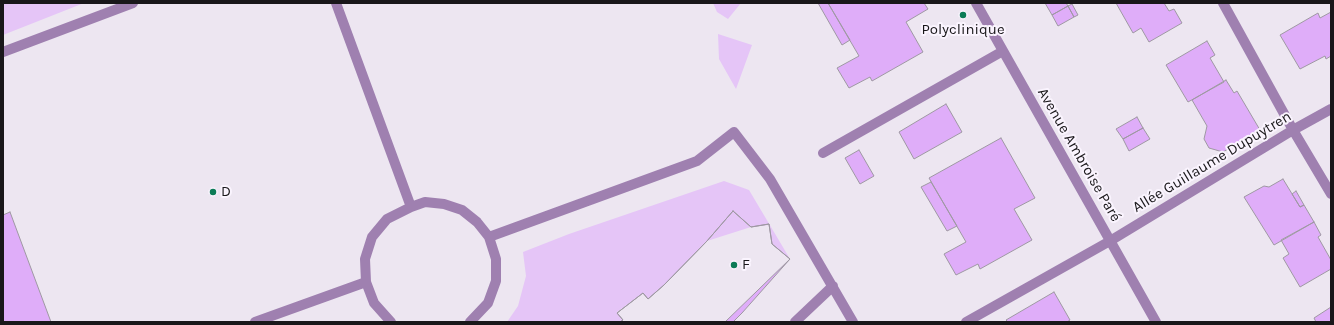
<!DOCTYPE html>
<html>
<head>
<meta charset="utf-8">
<style>
	body { margin:0 }
	#map { position:relative; width:1334px; height:325px; overflow:hidden; background:#ede6f1; font-family:Karla,sans-serif }
	canvas { display:block }
	.frame { position:absolute; inset:0; border:4px solid #19171a; pointer-events:none }
</style>
</head>
<body>
<div id="map">
<canvas width="1334" height="325"></canvas>
<div class="frame"></div>
</div>
<script>
const context = document.querySelector('canvas').getContext('2d');
context.lineJoin = 'round';
function fill(path, color) {
  context.fillStyle = color;
  context.fill(path, 'evenodd');
}
function poly(rows) {
  const path = new Path2D();
  for (const r of rows) {
    path.moveTo(r[0], r[1]);
    for (let i = 2; i < r.length; i += 2) path.lineTo(r[i], r[i + 1]);
  }
  return path;
}
function stroke(path, color, width, dash) {
  context.strokeStyle = color;
  context.lineWidth = width;
  context.lineCap = dash ? 'butt' : 'round';
  context.setLineDash(dash || []);
  context.stroke(path);
}
function drawText(font, color, halo, rows, align = 'center') {
  context.font = font + ' Karla,sans-serif';
  context.lineWidth = 4;
  context.setLineDash([]);
  context.textBaseline = 'middle';
  context.strokeStyle = halo;
  context.fillStyle = color;
  for (const [text, x, y, turn = 0] of rows) {
    context.save();
    context.translate(x, y);
    context.rotate((+turn || 0) * Math.PI / 180);
    context.textAlign = isNaN(turn) ? turn : align;
    if (halo) context.strokeText(text, 0, 0);
    context.fillText(text, 0, 0);
    context.restore();
  }
}
fill(poly([
	[3,3,84,3,3,35],
	[713,3,741,3,728,19,717,12],
	[718,34,752,45,736,89,719,59],
	[724,181,749,190,790,259,772,244,769,225,751,227,707,241,664,285,648,299,643,293,617,312,623,320,620,322,507,322,518,306,526,276,523,252,569,234]
]), '#e5c5f7');
const building = poly([
	[818,3,828,3,850,40,842,45,818,3],
	[828,3,924,3,928,9,906,22,923,52,872,81,870,77,849,88,837,68,859,56,828,3],
	[1045,3,1066,3,1068,6,1052,15,1045,3],
	[1116,3,1164,3,1169,11,1174,9,1182,23,1149,42,1141,28,1133,33,1116,3],
	[1072,4,1078,15,1074,17,1068,6,1072,4],
	[1068,6,1074,17,1058,26,1052,15,1068,6],
	[1331,12,1331,56,1326,59,1325,56,1300,69,1280,35,1318,13,1320,18,1331,12],
	[1207,41,1215,55,1210,58,1224,82,1188,102,1166,65,1207,41],
	[1226,80,1234,93,1237,91,1260,130,1223,152,1209,148,1204,139,1207,126,1192,100,1226,80],
	[946,104,962,132,914,159,899,132,946,104],
	[1137,117,1143,128,1123,139,1116,129,1137,117],
	[1143,128,1150,139,1129,151,1123,139,1143,128],
	[1001,138,1035,198,1014,209,1032,240,980,269,978,264,956,275,944,254,966,242,929,178,1001,138],
	[859,150,874,176,860,184,845,158,859,150],
	[1283,179,1300,207,1304,205,1314,222,1274,245,1244,197,1264,186,1269,187,1283,179],
	[931,182,957,226,947,231,921,187,931,182],
	[1296,191,1304,205,1300,207,1292,194,1296,191],
	[733,211,751,227,769,224,772,244,790,259,742,313,733,322,620,322,623,320,617,313,643,293,648,299,664,285,707,241,733,211],
	[733,211,751,227,769,224,772,244,790,259,725,322,620,322,623,320,617,313,643,293,648,299,664,285,707,241,733,211],
	[10,212,51,322,3,322,3,215,10,212],
	[1314,222,1321,235,1318,237,1331,260,1331,269,1300,287,1283,258,1289,254,1281,240,1314,222],
	[1054,292,1070,320,1067,322,1008,322,1006,320,1054,292],
	[1331,307,1331,322,1316,322,1314,318,1331,307]
]);
fill(building, '#dfadf9');
stroke(building, '#9e98a2', 1);
stroke(poly([
	[336,3,411,207],
	[976,3,1156,322],
	[1223,3,1293,130,1331,194],
	[3,52,133,3],
	[823,153,1003,51],
	[489,237,697,161,734,132,770,179,853,322],
	[255,322,366,282],
	[391,322,374,303,366,282,365,259,372,237,387,219,411,207,425,202,444,204,462,210,477,222,489,237,496,259,496,281,488,303,470,322],
	[795,322,833,286],
	[966,322,1110,241,1293,130,1331,109]
]), '#9f80b0', 10);
for (const [x, y, r, color] of [
	[963,15,4,"#0b7b56"],
	[213,192,4,"#0b7b56"],
	[734,265,4,"#0b7b56"]
]) {
  const dot = new Path2D();
  dot.arc(x, y, r, 0, 2 * Math.PI);
  context.fillStyle = color;
  context.fill(dot);
  stroke(dot, '#faf4fe', 1.5);
}
drawText('15px', '#19171a', '#faf4fe', [
	["Polyclinique",963,30,"center"],
	["D",221,192],
	["F",742,265]
], 'left');
drawText('15px', '#19171a', '#faf4fe', [
	["Avenue Ambroise Paré",1079,155,60],
	["Allée Guillaume Dupuytren",1212,162,-31]
]);
</script>
</body>
</html>
